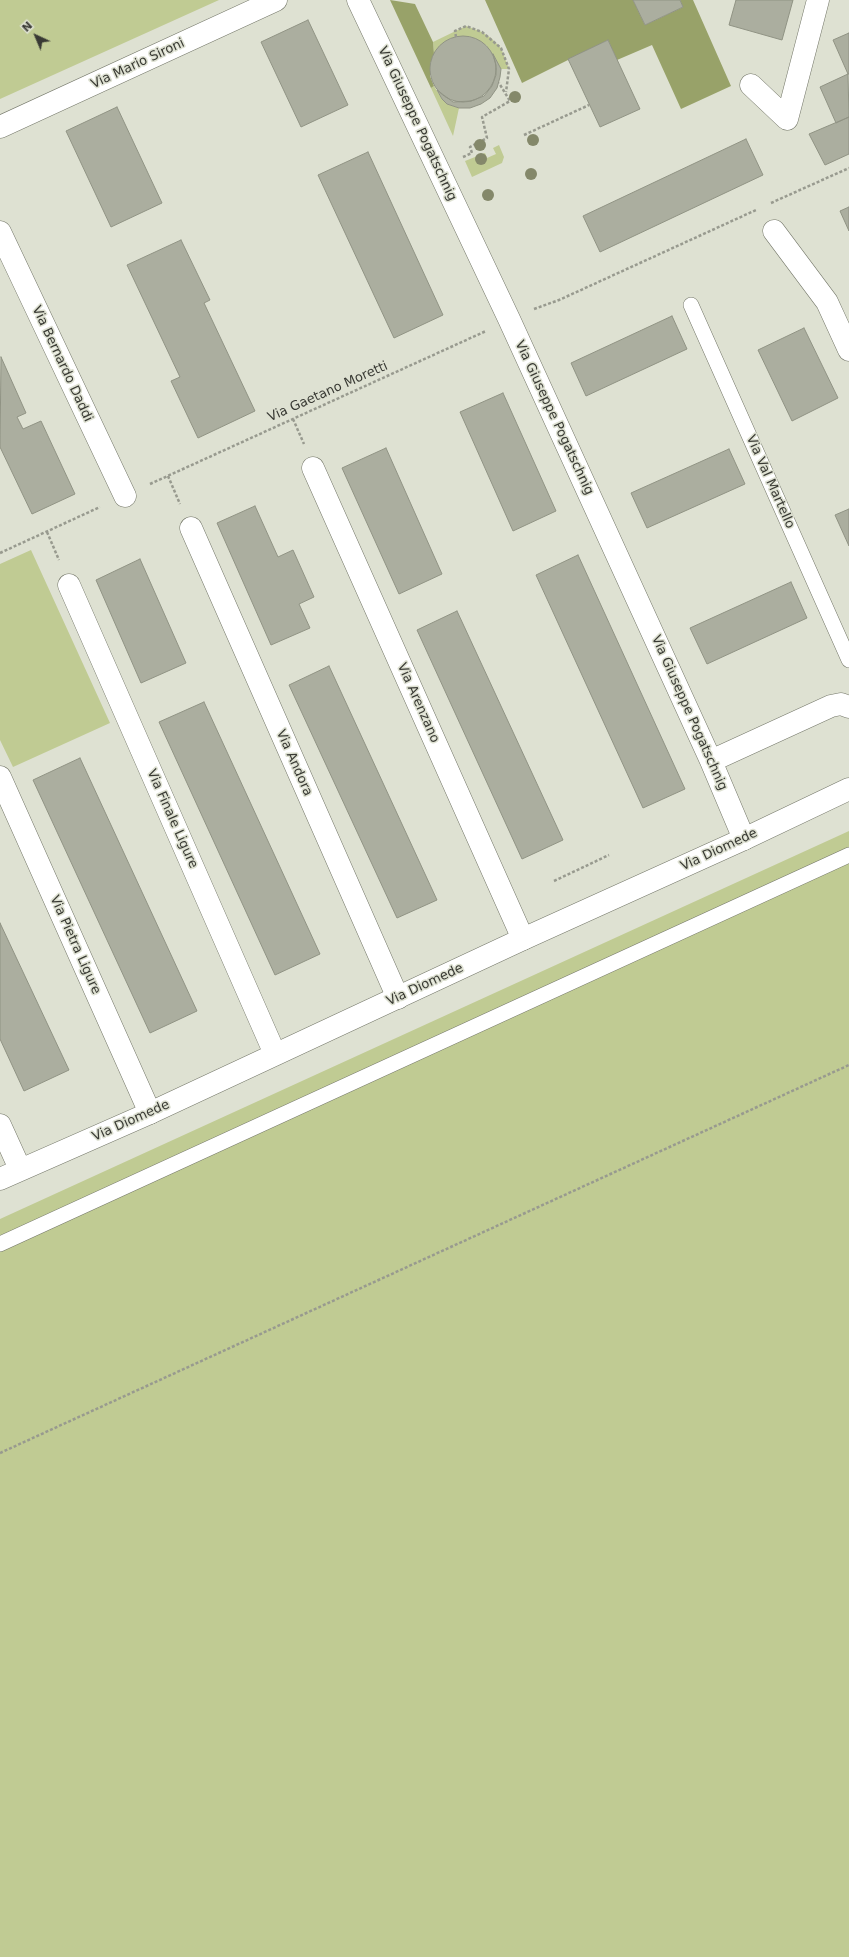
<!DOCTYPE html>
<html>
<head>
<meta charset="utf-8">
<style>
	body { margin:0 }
	#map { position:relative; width:849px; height:1957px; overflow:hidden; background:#dee1d2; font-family:"DejaVu Sans",sans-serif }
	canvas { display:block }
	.north { position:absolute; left:16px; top:16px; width:40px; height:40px; -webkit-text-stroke:3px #dee1d2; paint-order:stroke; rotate:316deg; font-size:11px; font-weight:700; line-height:16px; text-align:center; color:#393a34 }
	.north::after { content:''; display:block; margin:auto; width:14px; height:18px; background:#393a34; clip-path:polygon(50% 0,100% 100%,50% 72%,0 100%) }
</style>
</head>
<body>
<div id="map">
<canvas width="849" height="1957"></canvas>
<div class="north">N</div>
</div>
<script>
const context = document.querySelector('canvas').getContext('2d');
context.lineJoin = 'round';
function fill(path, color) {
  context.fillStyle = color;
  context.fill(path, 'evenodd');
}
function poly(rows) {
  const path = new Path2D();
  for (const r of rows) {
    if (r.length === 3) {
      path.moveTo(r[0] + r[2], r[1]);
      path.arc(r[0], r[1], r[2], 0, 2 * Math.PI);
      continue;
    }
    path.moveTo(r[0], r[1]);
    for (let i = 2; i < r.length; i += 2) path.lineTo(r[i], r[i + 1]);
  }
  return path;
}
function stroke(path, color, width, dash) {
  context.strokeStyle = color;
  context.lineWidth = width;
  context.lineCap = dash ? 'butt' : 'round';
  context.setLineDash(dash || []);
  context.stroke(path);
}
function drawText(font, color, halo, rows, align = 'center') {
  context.font = font + ' "DejaVu Sans",sans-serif';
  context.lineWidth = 3;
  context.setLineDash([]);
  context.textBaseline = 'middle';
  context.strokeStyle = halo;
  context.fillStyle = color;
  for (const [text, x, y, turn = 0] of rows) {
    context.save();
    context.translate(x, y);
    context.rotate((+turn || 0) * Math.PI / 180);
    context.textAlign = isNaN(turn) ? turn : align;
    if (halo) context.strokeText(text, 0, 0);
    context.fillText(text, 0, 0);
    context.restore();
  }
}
fill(poly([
	[0,0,219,0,0,99],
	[466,26,482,32,491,38,501,48,509,69,501,69,486,45,470,37,451,38,441,45,434,54,433,42],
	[434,86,442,99,447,104,459,108,453,136,431,88],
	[499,145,504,157,502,163,472,177,465,161,485,153,487,158,496,154,493,148],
	[31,550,110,723,13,767,0,740,0,564],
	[849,831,849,1957,0,1957,0,1219]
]), '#c0cb93');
fill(poly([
	[390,0,415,4,433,42,434,54,430,65,430,76,434,86,431,88],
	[485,0,633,0,645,25,683,7,680,0,693,0,731,86,681,109,652,45,617,60,608,40,522,83]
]), '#98a269');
const building = poly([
	[633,0,680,0,683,7,645,25,633,0],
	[736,0,793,0,782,40,729,25,736,0],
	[308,20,348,105,301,127,261,42,308,20],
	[849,33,849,74,848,74,833,40,849,33],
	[463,69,33],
	[608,40,640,109,600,127,568,59,608,40],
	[493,54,501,69,500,77,497,88,490,98,481,104,470,108,459,108,447,104,442,99,437,90,453,102,471,101,484,96,492,86,496,75,496,65,493,54],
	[848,74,849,117,836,123,820,87,848,74],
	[117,107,162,203,111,227,66,131,117,107],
	[849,117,849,154,825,165,809,134,849,117],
	[746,139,763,175,600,252,583,216,746,139],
	[368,152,443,315,394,338,318,175,368,152],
	[849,207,849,231,840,211,849,207],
	[181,240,210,300,204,303,255,411,198,438,171,381,180,377,127,265,181,240],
	[672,316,687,349,586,396,571,363,672,316],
	[804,328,838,398,792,421,758,350,804,328],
	[1,357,26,413,17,417,23,429,41,421,75,494,32,514,0,447,1,357],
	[503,393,556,511,513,531,460,412,503,393],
	[386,448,442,574,399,594,342,468,386,448],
	[729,449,745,484,647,528,631,493,729,449],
	[255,506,278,557,293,550,314,597,299,604,310,628,271,645,217,523,255,506],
	[849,509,849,546,835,515,849,509],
	[578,555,685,789,643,808,536,575,578,555],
	[140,559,186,663,141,683,96,580,140,559],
	[791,582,807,618,707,664,690,628,791,582],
	[457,611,563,840,522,859,417,630,457,611],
	[329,666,437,900,397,918,289,685,329,666],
	[204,702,320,954,275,975,159,722,204,702],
	[80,758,197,1011,150,1033,33,780,80,758],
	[0,923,69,1070,24,1091,0,1039,0,923]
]);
fill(building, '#abae9f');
stroke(building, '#909384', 1);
const service = poly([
	[691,305,849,660],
	[0,1244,849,855]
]);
const minor = poly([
	[358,0,509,319,711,761,744,839],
	[751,85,787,119,818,0],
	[0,127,276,0],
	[774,231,827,302,849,350],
	[0,232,125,496],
	[313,468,523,939],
	[191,528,398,998],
	[69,585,275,1054],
	[711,761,831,706,841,704,849,707],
	[0,777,150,1113],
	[0,1125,20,1169]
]);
const tertiary = poly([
	[0,1179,150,1113,523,939,744,839,849,789]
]);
stroke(service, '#747769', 16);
stroke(minor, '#747769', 23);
stroke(tertiary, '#747769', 23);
stroke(poly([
	[456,37,455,31,466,26,482,32,501,48,509,69,506,92],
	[524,135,589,105],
	[463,157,472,153,470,147,487,138,482,117,510,101,499,83],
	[771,203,849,168],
	[534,309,559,300,756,210],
	[293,419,304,444],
	[168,476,180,504],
	[150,484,486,331],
	[47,532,59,560],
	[0,553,100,507],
	[554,881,609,855],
	[0,1453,849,1065]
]), '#989a8f', 2.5, [3, 2]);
stroke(service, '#fff', 15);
stroke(minor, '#fff', 22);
stroke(tertiary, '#fff', 22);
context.fillStyle = '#84886a';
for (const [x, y] of [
	[515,97],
	[533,140],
	[480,145],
	[481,159],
	[531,174],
	[488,195]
]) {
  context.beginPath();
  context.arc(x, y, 6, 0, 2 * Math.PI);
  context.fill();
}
drawText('13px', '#393a34', '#dee1d2', [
	["Via Mario Sironi",138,64,-25],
	["Via Giuseppe Pogatschnig",417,124,65],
	["Via Bernardo Daddi",62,364,65],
	["Via Gaetano Moretti",328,392,-24],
	["Via Giuseppe Pogatschnig",554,418,65],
	["Via Val Martello",770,482,66],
	["Via Arenzano",418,703,66],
	["Via Giuseppe Pogatschnig",689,713,66],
	["Via Andora",294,763,66],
	["Via Finale Ligure",172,819,66],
	["Via Diomede",719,850,-25],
	["Via Pietra Ligure",75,945,66],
	["Via Diomede",425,985,-25],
	["Via Diomede",131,1121,-24]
]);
</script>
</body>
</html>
